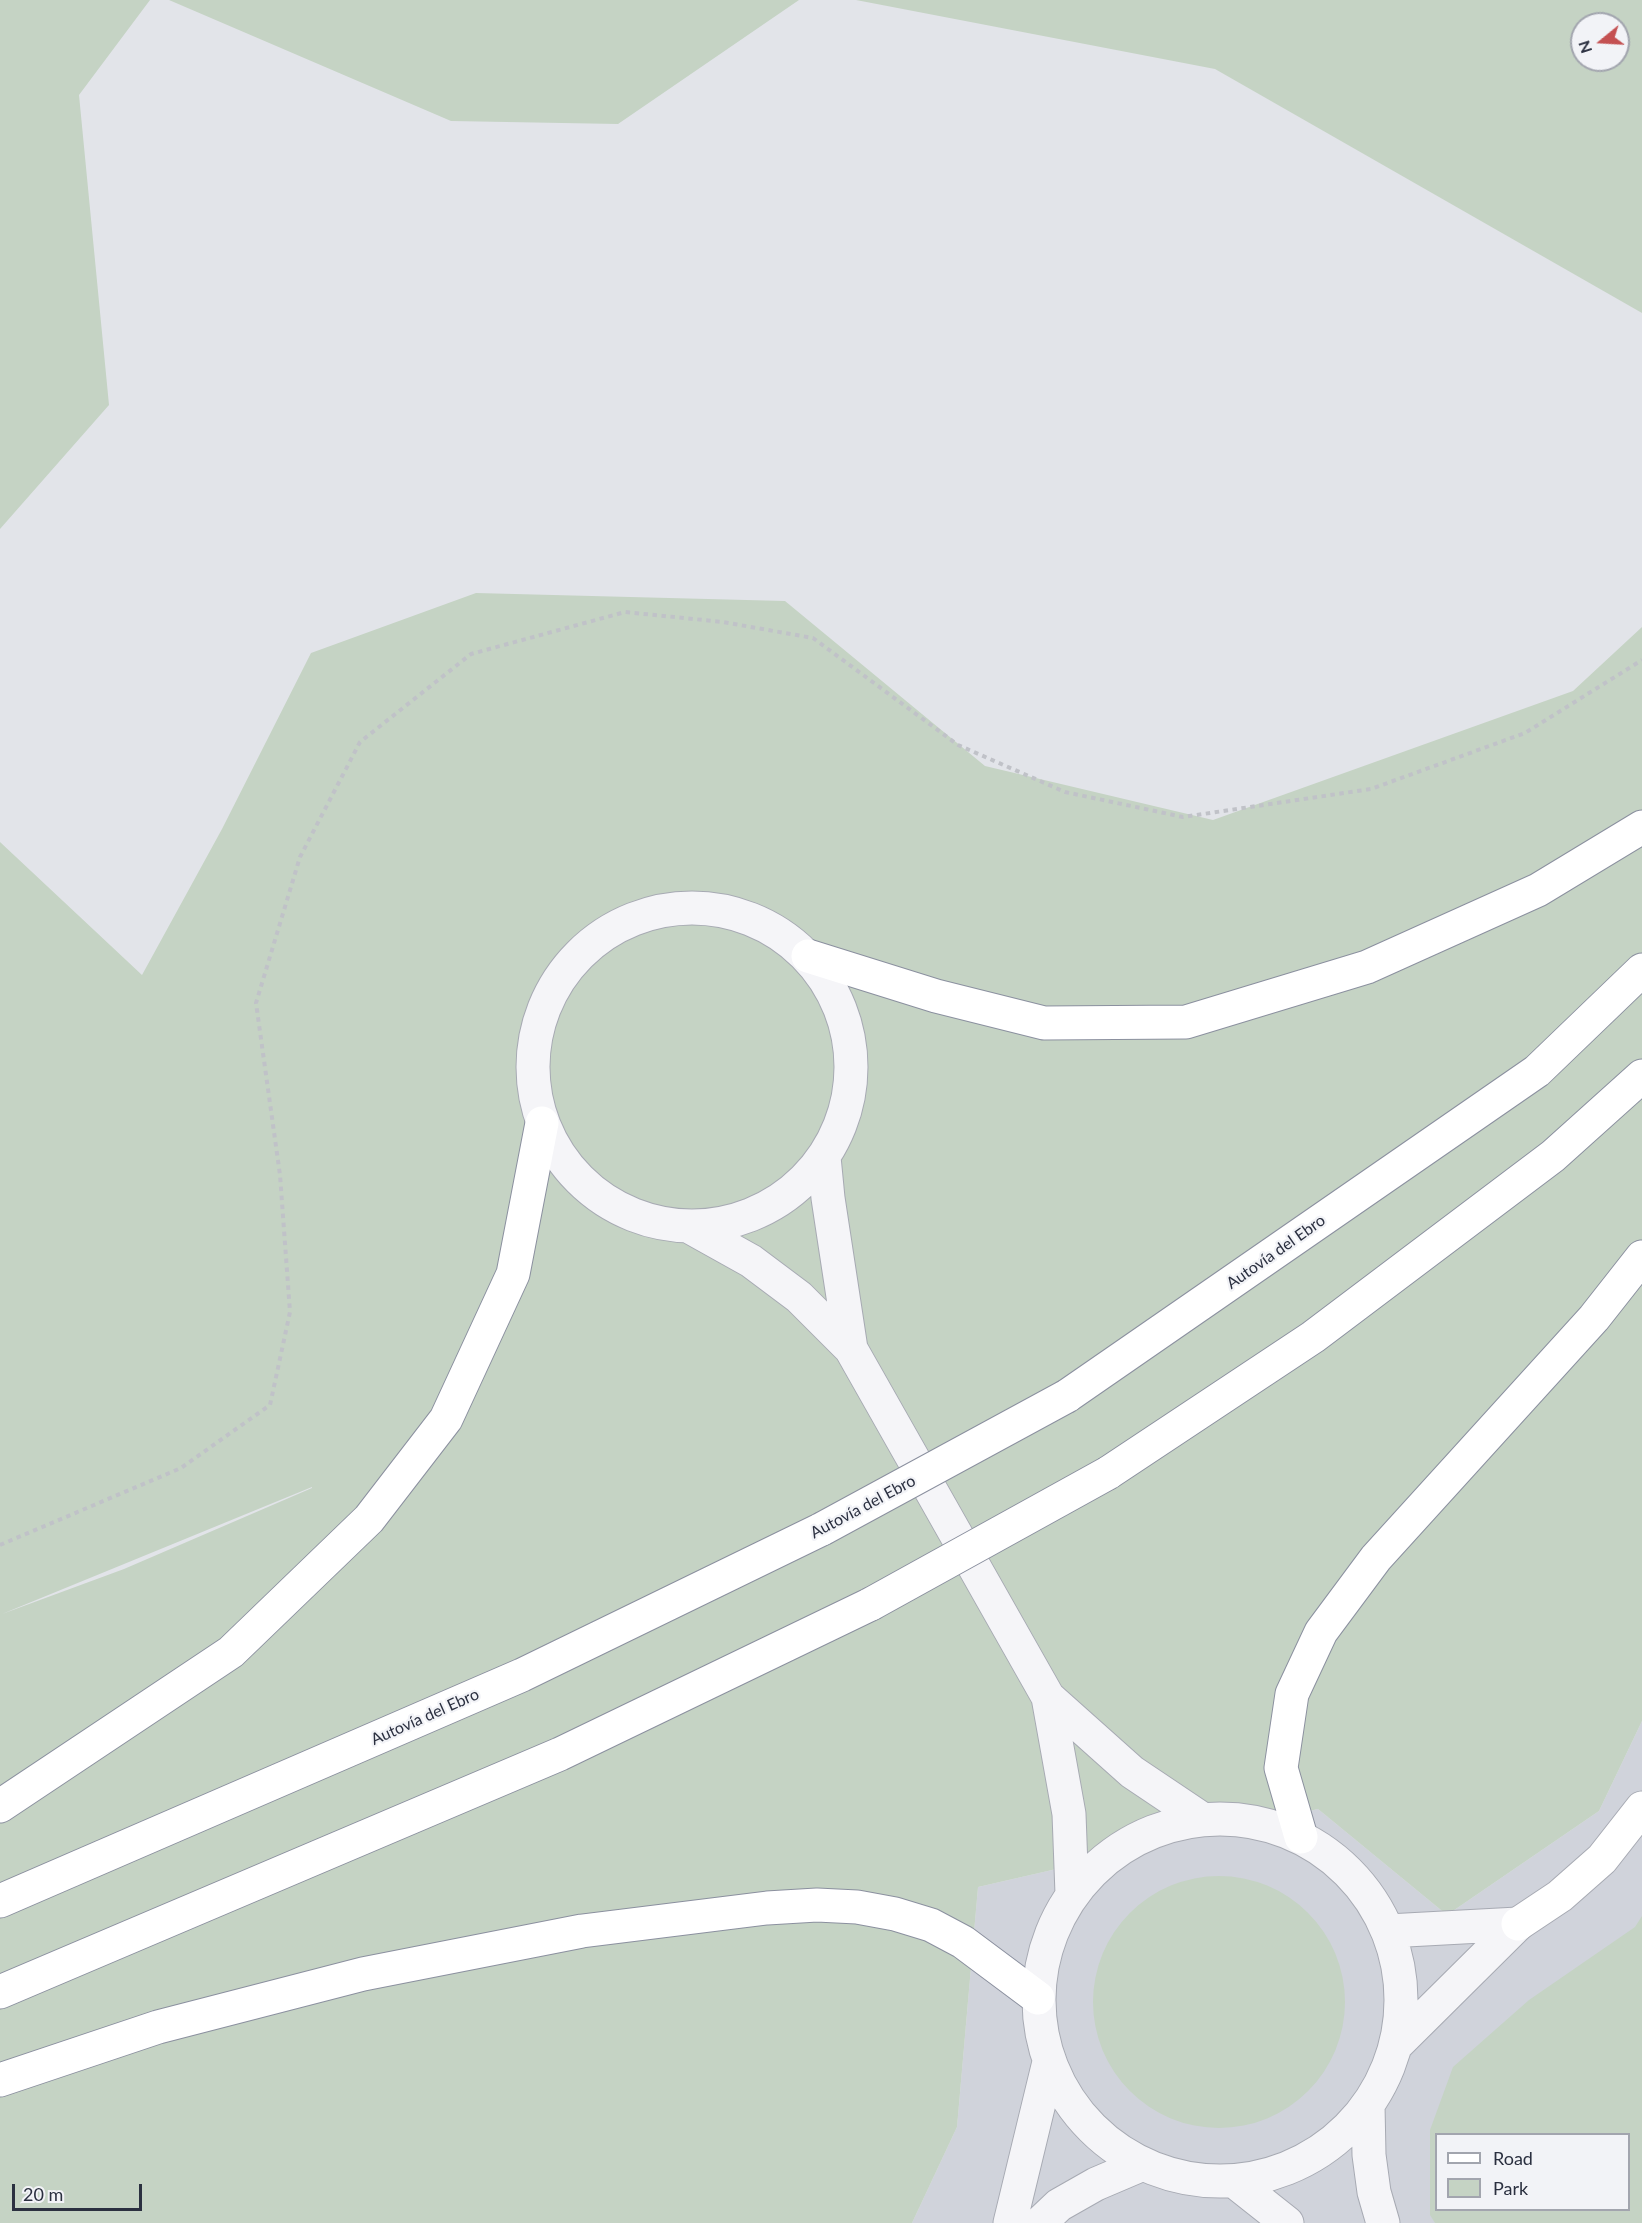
<!DOCTYPE html>
<html>
<head>
<meta charset="utf-8">
<style>
	body { margin:0 }
	#map { position:relative; width:1642px; height:2223px; overflow:hidden; background:#e2e4e9; font-family:Lato,sans-serif }
	canvas { display:block }
	.legend { position:absolute; left:1435px; top:2133px; width:195px; height:78px; box-sizing:border-box; background:#f2f3f7; border:2px solid #a2a5ae; margin:0; padding:8px 10px; list-style:none; font-size:18px; color:#2b3040 }
	.legend li { display:flex; align-items:center; gap:12px; height:30px }
	.legend b { width:30px; border:2px solid #a2a5ae }
	.north { position:absolute; left:1570px; top:12px; width:60px; height:60px; box-sizing:border-box; background:#f2f3f7; border:2px solid #a2a5ae; border-radius:50%; rotate:252deg; font-size:16px; font-weight:700; line-height:24px; text-align:center; color:#2b3040 }
	.north::after { content:''; display:block; margin:auto; width:21px; height:27px; background:#c45152; clip-path:polygon(50% 0,100% 100%,50% 72%,0 100%) }
	.scale { position:absolute; left:12px; top:2184px; width:130px; height:27px; box-sizing:border-box; border:3px solid #2b3040; border-top:0; padding-left:8px; font-size:18px; line-height:21px; white-space:nowrap; color:#2b3040; -webkit-text-stroke:4px #f2f3f7; paint-order:stroke }
</style>
</head>
<body>
<div id="map">
<canvas width="1642" height="2223"></canvas>
<ul class="legend">
<li><b style="height:8px;background:#fff"></b>Road</li>
<li><b style="height:16px;background:#c5d3c4"></b>Park</li>
</ul>
<div class="north">N</div>
<div class="scale">20 m</div>
</div>
<script>
const context = document.querySelector('canvas').getContext('2d');
context.lineJoin = 'round';
function fill(path, color) {
  context.fillStyle = color;
  context.fill(path, 'evenodd');
}
function poly(rows) {
  const path = new Path2D();
  for (const r of rows) {
    if (r.length === 3) {
      path.moveTo(r[0] + r[2], r[1]);
      path.arc(r[0], r[1], r[2], 0, 2 * Math.PI);
      continue;
    }
    path.moveTo(r[0], r[1]);
    for (let i = 2; i < r.length; i += 2) path.lineTo(r[i], r[i + 1]);
  }
  return path;
}
function stroke(path, color, width, dash) {
  context.strokeStyle = color;
  context.lineWidth = width;
  context.lineCap = dash ? 'butt' : 'round';
  context.setLineDash(dash || []);
  context.stroke(path);
}
function drawText(font, color, halo, rows, align = 'center') {
  context.font = font + ' Lato,sans-serif';
  context.lineWidth = 4.5;
  context.setLineDash([]);
  context.textBaseline = 'middle';
  context.strokeStyle = halo;
  context.fillStyle = color;
  for (const [text, x, y, turn = 0] of rows) {
    context.save();
    context.translate(x, y);
    context.rotate((+turn || 0) * Math.PI / 180);
    context.textAlign = isNaN(turn) ? turn : align;
    if (halo) context.strokeText(text, 0, 0);
    context.fillText(text, 0, 0);
    context.restore();
  }
}
fill(poly([
	[1642,1721,1642,2223,912,2223,957,2127,978,1887,1318,1809,1447,1915,1599,1811],
	[1436,2134,1628,2134,1628,2210,1436,2210]
]), '#d0d3db');
fill(poly([
	[0,0,150,0,79,95,109,405,0,529],
	[169,0,799,0,618,124,451,121],
	[856,0,1642,0,1642,313,1215,69],
	[1582,24,1618,24,1618,60,1582,60],
	[476,593,785,601,985,766,1213,820,1573,691,1642,627,1642,1721,1599,1811,1447,1915,1318,1809,978,1887,957,2127,912,2223,0,2223,0,842,142,975,222,829,311,653],
	[312,1488,124,1569,2,1614,312,1487],
	[1219,2002,126],
	[1642,1916,1642,2223,1435,2223,1430,2215,1430,2130,1453,2067,1529,2000,1635,1927],
	[1436,2134,1628,2134,1628,2210,1436,2210]
]), '#c5d3c4');
const street = poly([
	[692,1067,159],
	[824,1157,828,1198,851,1349],
	[690,1227,751,1261,799,1297,851,1349,1048,1697,1132,1772,1202,1819],
	[1048,1697,1069,1814,1072,1894],
	[1220,2000,181],
	[1388,1931,1518,1924],
	[1396,2045,1518,1924],
	[1368,2105,1369,2155,1374,2192,1383,2223],
	[1234,2181,1287,2223],
	[1010,2223,1049,2062],
	[1040,2223,1059,2205,1096,2184,1143,2164]
]);
const secondary = poly([
	[1518,1924,1560,1896,1602,1859,1642,1808]
]);
const highway = poly([
	[808,956,936,996,1044,1023,1186,1022,1367,967,1538,890,1642,827],
	[1067,1396,1537,1071,1642,970],
	[1108,1473,1313,1337,1553,1156,1642,1076],
	[0,1806,231,1652,369,1519,446,1419,513,1274,542,1123],
	[1301,1837,1281,1768,1292,1694,1321,1632,1376,1558,1594,1318,1642,1257],
	[0,1901,522,1675,822,1529],
	[0,1992,560,1754,871,1604],
	[0,2080,158,2027,363,1974,582,1931,767,1908,817,1905,857,1907,895,1914,931,1925,963,1942,1038,1998]
]);
stroke(street, '#a7aab3', 35);
stroke(secondary, '#a7aab3', 35);
stroke(highway, '#8b909f', 35);
stroke(poly([
	[0,1545,181,1468,270,1405,290,1312,280,1175,256,1003,300,857,360,742,471,654,625,612,723,622,813,638,958,745,1065,792,1183,817,1371,789,1525,733,1642,660]
]), '#c0c2c8', 4, [4.5, 4.5]);
stroke(street, '#f5f5f8', 33);
stroke(secondary, '#fff', 33);
stroke(highway, '#fff', 33);
const highwayBridge = poly([
	[822,1529,1067,1396],
	[871,1604,1108,1473]
]);
stroke(highwayBridge, '#8b909f', 35, []);
stroke(highwayBridge, '#fff', 33);
drawText('16px', '#2b3040', '#f2f3f7', [
	["Autovía del Ebro",1276,1252,-35],
	["Autovía del Ebro",863,1507,-28],
	["Autovía del Ebro",425,1717,-24]
]);
</script>
</body>
</html>
